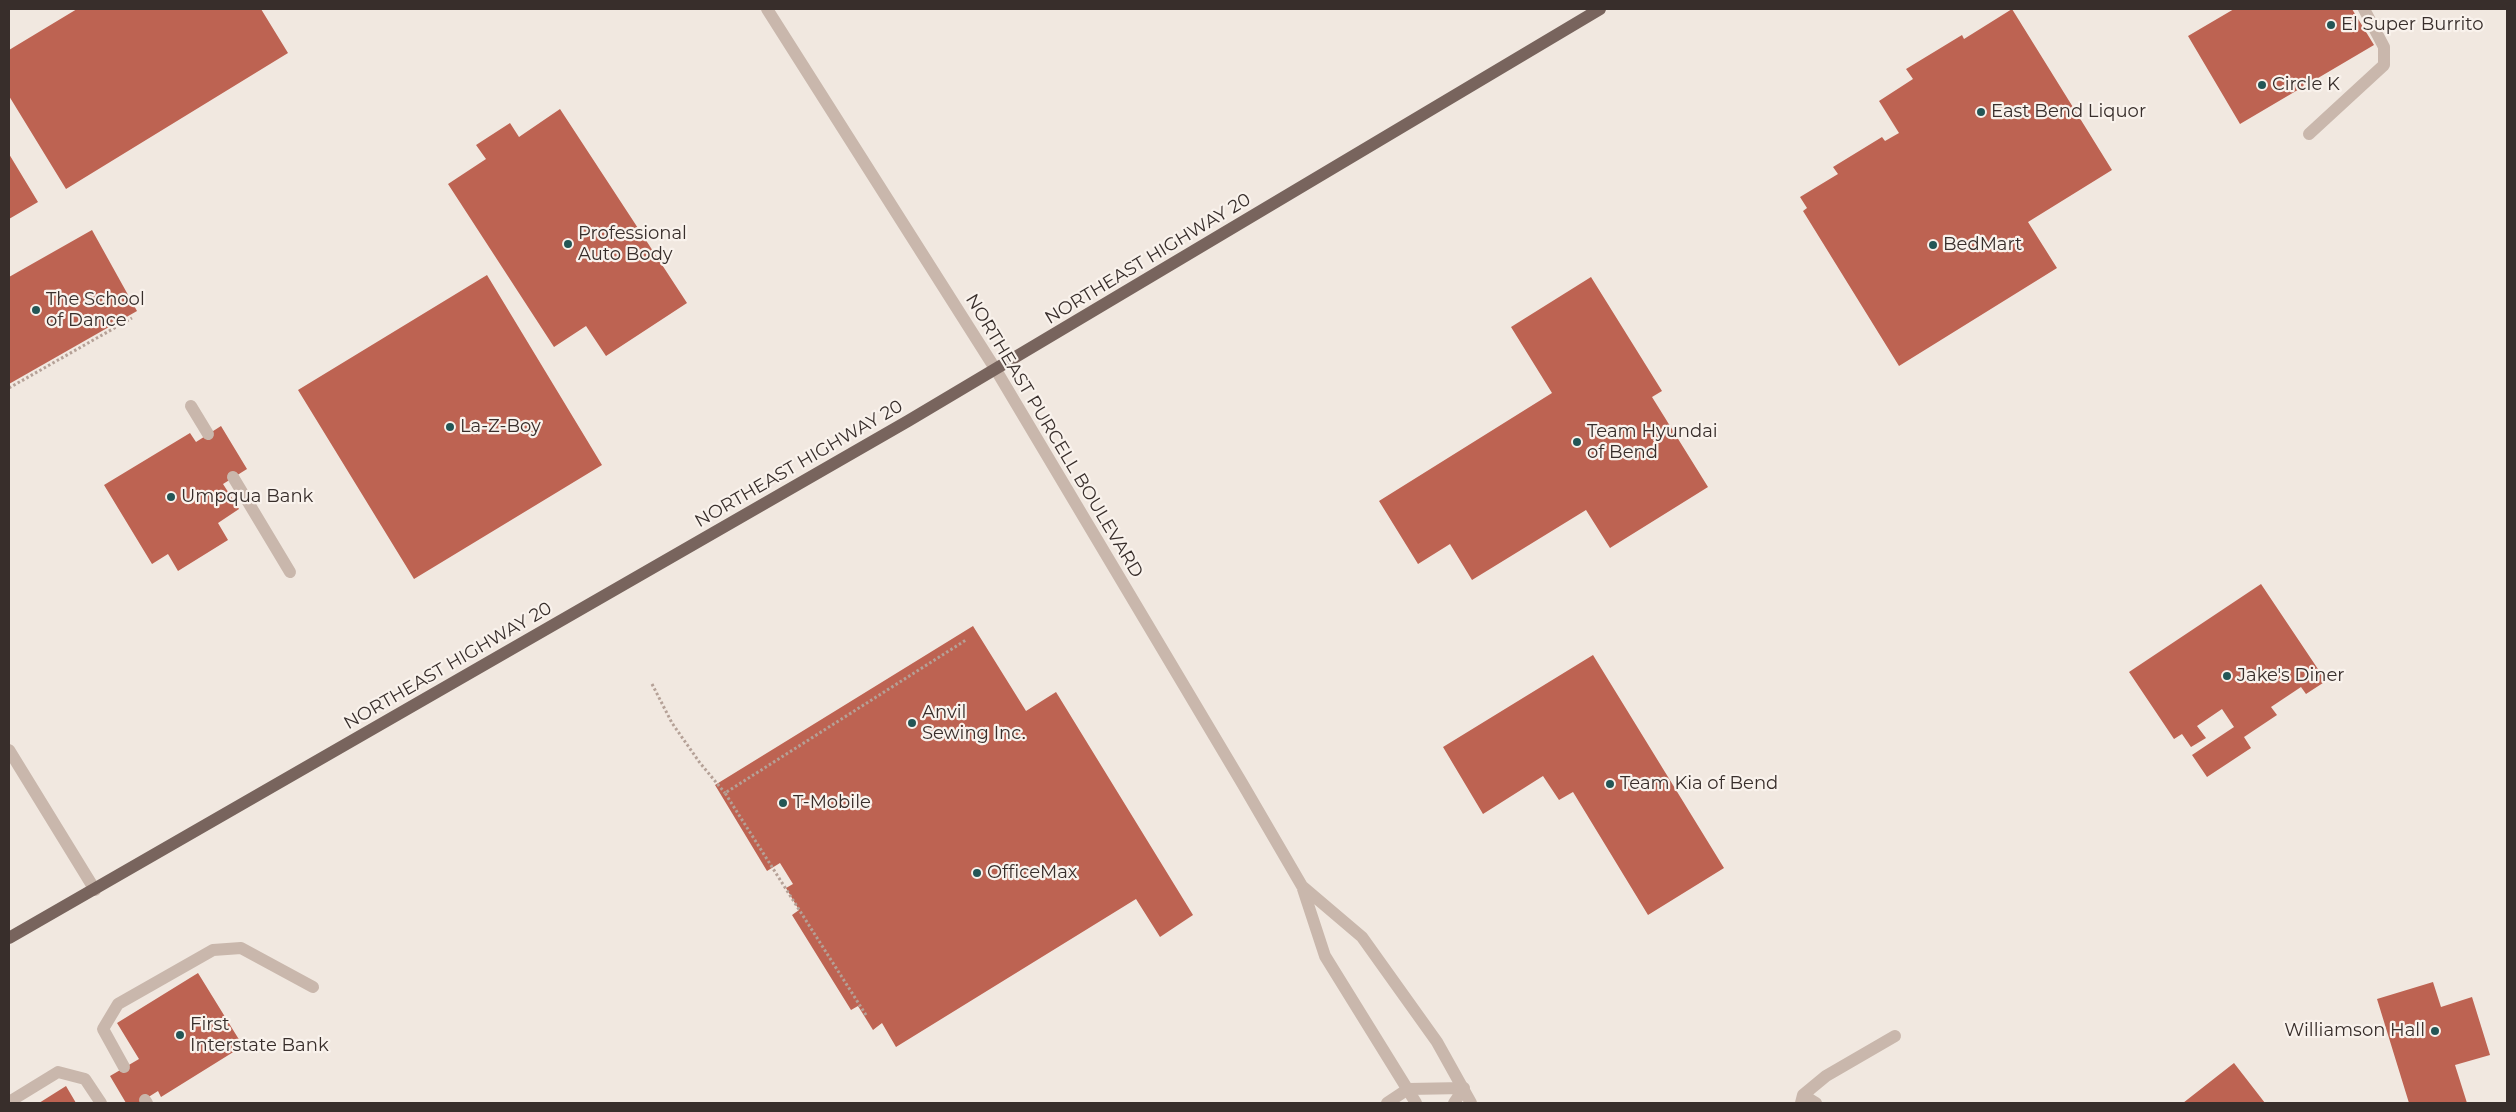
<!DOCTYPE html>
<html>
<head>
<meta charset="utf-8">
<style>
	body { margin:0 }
	#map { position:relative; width:2516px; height:1112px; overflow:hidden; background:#f1e8e0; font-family:Montserrat,sans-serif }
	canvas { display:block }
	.frame { position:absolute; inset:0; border:10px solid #382e2b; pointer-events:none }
</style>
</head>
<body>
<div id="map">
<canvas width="2516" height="1112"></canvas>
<div class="frame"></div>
</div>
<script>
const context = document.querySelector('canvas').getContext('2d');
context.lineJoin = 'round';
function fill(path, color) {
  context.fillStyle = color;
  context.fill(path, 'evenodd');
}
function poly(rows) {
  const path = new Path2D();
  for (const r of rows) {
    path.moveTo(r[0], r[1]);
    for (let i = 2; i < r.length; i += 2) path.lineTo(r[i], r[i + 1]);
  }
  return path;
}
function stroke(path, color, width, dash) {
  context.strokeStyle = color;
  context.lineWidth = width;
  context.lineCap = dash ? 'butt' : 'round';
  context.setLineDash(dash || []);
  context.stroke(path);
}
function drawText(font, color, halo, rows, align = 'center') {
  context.font = font + ' Montserrat,sans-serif';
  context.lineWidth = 4.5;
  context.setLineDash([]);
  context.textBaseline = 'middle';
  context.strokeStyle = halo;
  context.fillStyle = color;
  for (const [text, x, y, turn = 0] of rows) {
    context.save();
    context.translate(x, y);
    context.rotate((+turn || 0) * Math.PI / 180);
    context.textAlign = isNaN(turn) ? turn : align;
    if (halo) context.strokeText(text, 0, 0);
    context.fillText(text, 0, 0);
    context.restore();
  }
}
fill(poly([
	[77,9,261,9,288,53,66,189,9,96,9,50],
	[2012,9,2112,170,2028,222,2057,268,1899,366,1803,211,1807,208,1800,197,1838,174,1833,167,1882,137,1885,141,1899,133,1879,101,1913,79,1906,69,1962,35,1964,39],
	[2234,9,2352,9,2374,45,2240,124,2188,36],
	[560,109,687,303,606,356,586,326,554,347,448,184,486,159,476,145,510,123,519,137],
	[9,154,38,202,9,219],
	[92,230,137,311,9,384,9,277],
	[487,275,602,465,414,579,298,390],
	[1591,277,1662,391,1652,397,1708,487,1610,548,1586,510,1472,580,1450,544,1418,564,1379,501,1552,393,1511,327],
	[221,426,247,469,223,484,239,509,218,523,228,540,178,571,168,554,152,564,104,485,190,433,196,442],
	[2261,584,2326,681,2306,694,2301,687,2271,707,2277,715,2244,737,2251,748,2207,777,2192,755,2234,727,2222,709,2197,726,2206,738,2191,747,2182,734,2174,739,2129,672],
	[973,626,1026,711,1056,692,1193,915,1160,937,1136,899,896,1047,882,1023,873,1030,858,1006,851,1010,792,915,799,910,786,888,793,884,780,863,767,871,715,785],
	[1593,655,1724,868,1648,915,1573,792,1559,800,1543,776,1483,814,1443,747],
	[198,973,243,1046,161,1097,158,1091,139,1103,126,1103,110,1076,139,1059,117,1023],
	[2433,982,2441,1007,2472,997,2490,1055,2455,1065,2467,1103,2409,1103,2377,999],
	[2234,1063,2265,1103,2183,1103],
	[66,1086,76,1103,39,1103]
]), '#bd6352');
stroke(poly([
	[9,388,132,318],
	[652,684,672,723,700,763,725,793],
	[866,1015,725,793,966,640]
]), '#b5a197', 3, [2.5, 2.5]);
stroke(poly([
	[2309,134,2384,65,2384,47,2364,9],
	[191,406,208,434],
	[233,477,290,572],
	[124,1067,103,1029,118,1004,213,950,241,948,313,987],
	[1803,1095,1816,1103],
	[145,1100,147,1103],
	[9,1102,58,1072,85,1079,101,1103],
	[1387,1103,1408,1089,1464,1088],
	[1454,1103,1464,1088],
	[1801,1103,1803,1095,1826,1076,1895,1036]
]), '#c9b7ac', 12);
stroke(poly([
	[9,750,95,890]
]), '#c9b7ac', 12);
stroke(poly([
	[767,9,996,370,1242,783,1302,886,1325,956,1416,1103],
	[1302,886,1362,937,1437,1042,1471,1103]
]), '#c9b7ac', 12);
stroke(poly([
	[9,938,908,421,1600,9]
]), '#78645d', 12);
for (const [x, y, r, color] of [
	[2331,25,5,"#235656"],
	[2262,85,5,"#235656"],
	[1981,112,5,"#235656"],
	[568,244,5,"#235656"],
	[1933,245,5,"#235656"],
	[36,310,5,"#235656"],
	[450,427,5,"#235656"],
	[1577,442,5,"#235656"],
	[171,497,5,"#235656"],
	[2227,676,5,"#235656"],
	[912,723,5,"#235656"],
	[1610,784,5,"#235656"],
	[783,803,5,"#235656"],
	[977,873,5,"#235656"],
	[2435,1031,5,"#235656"],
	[180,1035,5,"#235656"]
]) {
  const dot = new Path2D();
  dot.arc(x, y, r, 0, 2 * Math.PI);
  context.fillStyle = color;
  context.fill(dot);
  stroke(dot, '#f9f2ec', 2);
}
drawText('18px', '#382e2b', '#f9f2ec', [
	["El Super Burrito",2341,25],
	["Circle K",2272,85],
	["East Bend Liquor",1991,112],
	["Professional",578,234],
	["Auto Body",578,255],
	["BedMart",1943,245],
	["The School",46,300],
	["of Dance",46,321],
	["La-Z-Boy",460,427],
	["Team Hyundai",1587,432],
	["of Bend",1587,453],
	["Umpqua Bank",181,497],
	["Jake's Diner",2237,676],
	["Anvil",922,713],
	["Sewing Inc.",922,734],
	["Team Kia of Bend",1620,784],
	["T-Mobile",793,803],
	["OfficeMax",987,873],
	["First",190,1025],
	["Interstate Bank",190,1046],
	["Williamson Hall",2425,1031,"right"]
], 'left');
drawText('18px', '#382e2b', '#f9f2ec', [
	["NORTHEAST HIGHWAY 20",1148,259,-31],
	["NORTHEAST PURCELL BOULEVARD",1054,436,59],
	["NORTHEAST HIGHWAY 20",799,464,-30],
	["NORTHEAST HIGHWAY 20",448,666,-30]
]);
</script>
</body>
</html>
